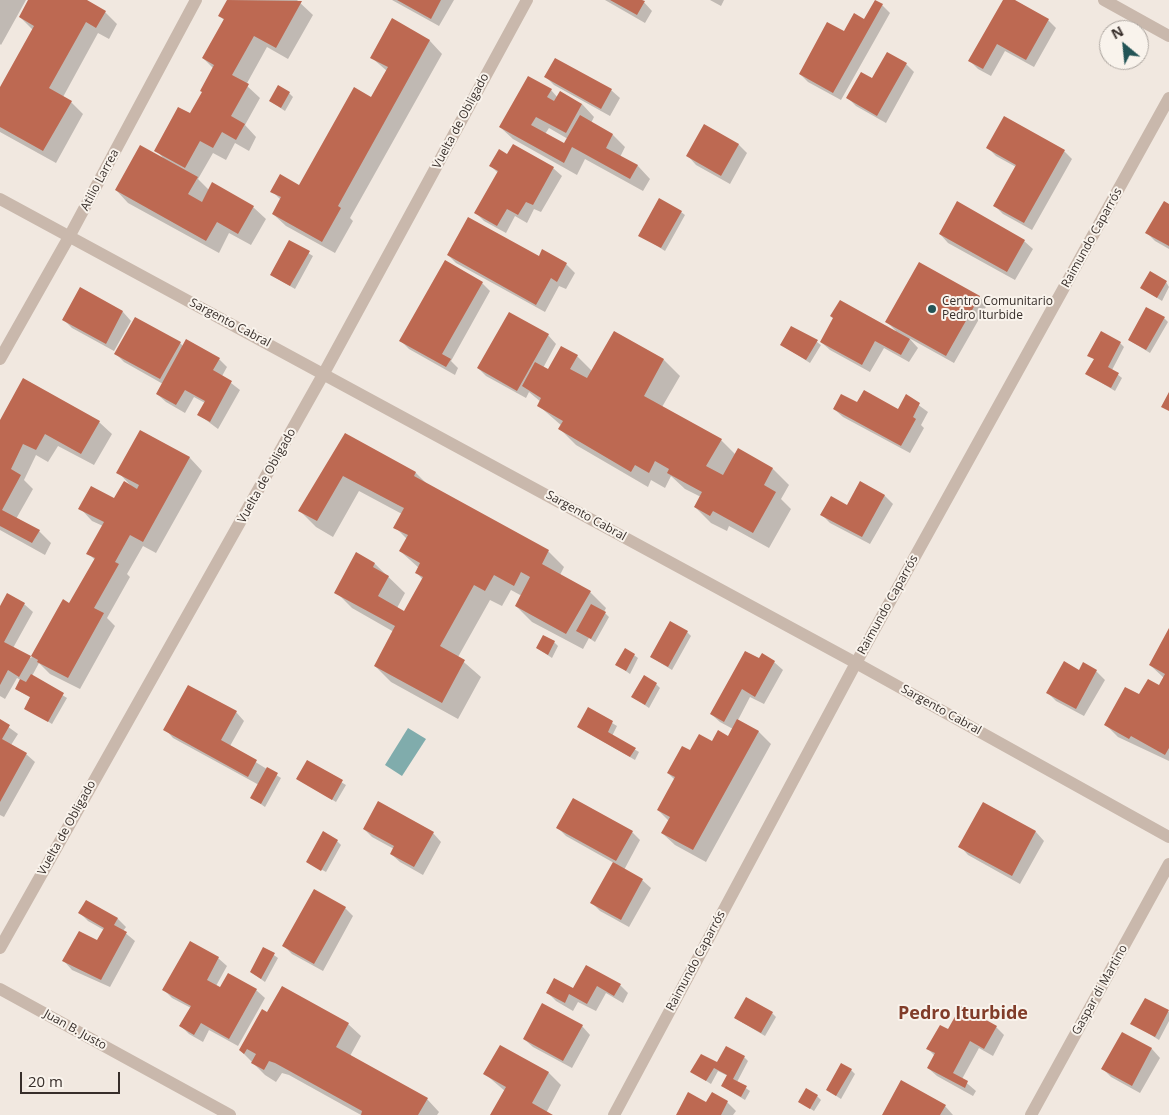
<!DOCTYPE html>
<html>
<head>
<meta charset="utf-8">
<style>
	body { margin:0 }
	#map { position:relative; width:1169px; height:1115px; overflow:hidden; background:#f1e8e0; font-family:"Open Sans",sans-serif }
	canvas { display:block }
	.north { position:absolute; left:1099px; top:20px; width:50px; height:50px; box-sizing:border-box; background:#f9f3ec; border:1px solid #aba49e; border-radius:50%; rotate:332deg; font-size:14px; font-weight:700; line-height:20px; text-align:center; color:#372e2a }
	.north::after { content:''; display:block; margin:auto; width:18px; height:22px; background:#235456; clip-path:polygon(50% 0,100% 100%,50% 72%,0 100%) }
	.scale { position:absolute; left:20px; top:1072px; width:100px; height:22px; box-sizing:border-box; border:2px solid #372e2a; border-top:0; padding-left:6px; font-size:15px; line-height:18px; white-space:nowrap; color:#372e2a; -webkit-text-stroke:4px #f9f3ec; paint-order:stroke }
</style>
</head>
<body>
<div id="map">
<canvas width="1169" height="1115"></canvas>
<div class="north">N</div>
<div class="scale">20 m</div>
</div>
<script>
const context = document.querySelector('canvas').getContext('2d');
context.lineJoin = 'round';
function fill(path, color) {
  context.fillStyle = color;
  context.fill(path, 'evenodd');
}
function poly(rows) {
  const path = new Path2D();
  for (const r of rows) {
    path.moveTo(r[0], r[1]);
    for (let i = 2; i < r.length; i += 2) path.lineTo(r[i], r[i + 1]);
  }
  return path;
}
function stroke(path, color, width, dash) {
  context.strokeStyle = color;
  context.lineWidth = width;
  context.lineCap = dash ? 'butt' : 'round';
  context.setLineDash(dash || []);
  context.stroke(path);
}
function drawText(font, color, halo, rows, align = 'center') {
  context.font = font + ' "Open Sans",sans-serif';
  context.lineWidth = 4;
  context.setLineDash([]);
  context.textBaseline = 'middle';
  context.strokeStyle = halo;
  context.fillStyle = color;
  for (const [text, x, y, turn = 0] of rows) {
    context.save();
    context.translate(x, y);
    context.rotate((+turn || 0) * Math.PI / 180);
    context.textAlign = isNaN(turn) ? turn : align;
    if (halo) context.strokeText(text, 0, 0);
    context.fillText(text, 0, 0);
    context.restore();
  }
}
fill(poly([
	[408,728,426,739,402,776,385,765]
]), '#80acac');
fill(poly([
	[0,0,26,0,1,45,0,44],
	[30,0,84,0,105,12,117,24,109,39,98,33,63,97,71,102,83,114,56,163,0,132,0,89,33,30,20,17],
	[228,0,297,0,313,15,288,59,267,47,246,85,260,98,245,125,256,137,249,151,235,143,226,160,213,153,198,179,209,190,253,207,266,219,251,245,229,233,219,253,128,203,116,190,163,158,156,150,190,115,203,93,214,69,203,58,224,20,220,16],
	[392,0,454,0,439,26],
	[605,0,642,0,652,11,645,23],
	[710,0,724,0,721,6],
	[1004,0,1013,0,1048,20,1056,28,1034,67,1005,51,991,76,978,69,970,61],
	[882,5,890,13,841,100,808,82,800,74,844,33,865,20],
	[392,20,430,41,442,54,350,218,353,221,335,253,286,226,273,214,281,200,272,191,300,186,371,99,387,71,372,58],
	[906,64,914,72,886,123,856,106,848,98,873,80],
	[546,77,611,90,620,98,610,116,554,85],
	[551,90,558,98,582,104,594,117,591,123,613,135,625,147,620,157,638,166,650,179,643,191,585,159,577,175,513,139,500,127],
	[549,128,568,139,565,145,545,134],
	[289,93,293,97,285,111,270,101],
	[705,126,739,145,747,153,730,184,696,165,688,156],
	[988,148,1064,151,1072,159,1032,230,1003,214,994,205,1016,167,996,156],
	[508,155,553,168,562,176,541,212,534,209,527,223,515,216,506,233,484,221,476,213,498,173,491,166],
	[1169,205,1169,249,1155,241,1147,233],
	[681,212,685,215,665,251,640,235],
	[940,234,1024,241,1033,249,1015,280,948,243],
	[290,242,313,256,295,289,271,275],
	[448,255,539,257,566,264,575,273,566,289,559,286,545,312,456,263],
	[1166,282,1169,287,1162,301,1142,288],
	[482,283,490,291,451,361,458,368,455,375,409,349,401,341],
	[80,289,123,312,131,321,114,351,72,328,63,319],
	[979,297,987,305,954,363,909,338,918,348,909,362,884,348,870,372,830,350,821,342,896,331,887,322],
	[1164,318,1168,322,1150,353,1129,340],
	[614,333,664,360,680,376,662,407,721,440,736,455,773,469,789,485,781,499,791,509,769,548,729,526,727,531,711,523,695,507,701,497,685,489,671,476,665,488,651,480,648,487,576,445,560,429,562,426,539,406,541,402,529,392,526,398,486,376,478,368,548,335,556,344,543,368,548,371,562,348,577,356,592,371],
	[817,342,821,345,810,363,782,345],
	[180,343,184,347,219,359,227,367,222,376,240,390,218,429,198,414,205,403,194,397,185,413,166,402,157,394,163,384,124,362,116,354],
	[1120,343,1124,347,1112,370,1122,378,1115,391,1087,374,1095,360,1089,355],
	[906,396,928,412,921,425,924,428,910,453,843,417,834,409,857,404,898,410],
	[99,422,112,434,94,465,58,446,48,462,36,455,24,480,33,489,16,519,39,531,51,543,45,555,0,530,0,423],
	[141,431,190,458,202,471,156,553,143,546,127,574,130,577,107,618,115,626,80,689,50,674,39,663,32,676,67,698,52,724,26,708,31,698,16,689,21,680,17,678,5,699,0,696,0,608,7,595,24,604,33,612,13,648,31,658,63,601,70,605,95,560,88,553,103,526,92,521,80,508,115,500,132,487,118,472],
	[345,435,416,473,427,484,548,551,564,567,560,575,590,592,606,608,604,612,609,617,595,642,589,638,583,649,532,622,516,606,522,596,511,590,502,606,490,600,458,657,481,677,458,719,391,682,375,666,394,632,352,608,336,592,357,554,375,564,405,593,397,608,405,612,423,580,417,573,419,568,400,551,407,539,395,527,402,514,359,491,333,537,316,527,300,511],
	[861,483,885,496,893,504,870,544,830,523,822,515,847,507],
	[1169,630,1169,761,1118,737,1106,725,1140,696,1160,687,1164,678,1150,665],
	[687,632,691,636,672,670,651,657],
	[554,642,558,646,552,658,537,648],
	[634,655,638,658,630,674,617,665],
	[759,660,774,662,783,670,764,704,750,697,738,720,759,732,771,744,706,862,675,845,662,833,669,821,658,810,675,780,668,773,690,752,728,737,733,729,720,722,711,714],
	[1096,671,1105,680,1084,716,1056,701,1048,693,1080,672],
	[656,684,660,688,649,708,633,697],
	[589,709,617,726,612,736,639,752,635,760,578,727],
	[236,712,244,721,230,746,281,778,265,807,252,798,259,785,173,738,165,729],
	[0,721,18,734,11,745,26,754,35,762,4,817,0,815],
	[307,762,346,785,336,802,298,779],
	[983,804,1036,832,1044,841,1020,884,968,855,960,846],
	[558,828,632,832,640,840,624,870,642,880,651,888,629,927,600,911,592,903,614,863,566,836],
	[364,829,433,833,441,842,423,875,400,862,391,854,394,849,372,837],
	[337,841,341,845,326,872,310,863],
	[86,901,118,919,126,927,123,931,135,941,110,987,72,970,64,961,97,942,104,930,88,921,80,913],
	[345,908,353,916,323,971,292,954,284,946],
	[264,948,278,958,265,982,251,972],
	[218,958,227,966,216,986,221,989,256,990,265,998,238,1046,209,1030,203,1042,189,1034,181,1026,191,1008,172,998,164,990],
	[586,967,620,985,628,993,623,1003,606,993,596,1011,578,1002,573,1011,556,1001,548,993,573,990],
	[282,988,348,1024,361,1036,350,1056,427,1099,439,1112,437,1115,361,1115,289,1075,282,1073,276,1082,265,1075,240,1050,268,1014],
	[1145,999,1169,1012,1169,1021,1159,1040,1132,1023],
	[772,1013,776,1017,765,1036,735,1018],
	[582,1026,590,1035,572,1068,533,1047,524,1039],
	[996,1027,1004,1035,993,1056,979,1048,962,1079,976,1091,973,1096,937,1076,928,1068,935,1056,928,1049,949,1031],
	[1122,1034,1152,1049,1160,1058,1140,1093,1111,1077,1103,1069],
	[500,1046,549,1073,561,1085,546,1113,550,1115,492,1115,505,1091,485,1074],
	[744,1057,748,1061,737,1082,750,1091,745,1100,722,1086,728,1076,718,1071,711,1084,692,1072],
	[851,1070,855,1074,841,1099,827,1090],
	[712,1094,727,1102,736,1111,733,1115,677,1115,706,1104],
	[817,1096,821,1100,814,1111,800,1102],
	[945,1106,953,1115,883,1115]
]), '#0003');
fill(poly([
	[28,0,87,0,106,11,96,28,86,22,49,88,72,101,43,151,0,127,0,87,34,26,19,17],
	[227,0,302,1,276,48,254,36,232,75,249,84,231,116,245,124,236,140,222,132,213,148,200,141,185,168,154,151,178,107,190,113,202,92,200,91,214,65,202,58,224,19,218,16],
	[397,0,441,0,431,19],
	[610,0,642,0,645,1,637,15],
	[875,0,883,4,833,93,799,74,827,22,844,31,854,13,864,19],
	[1003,0,1015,0,1049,19,1026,60,997,44,983,69,968,61],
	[392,18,430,40,338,206,341,208,322,242,272,214,281,197,270,192,280,174,299,185,354,87,371,97,388,67,370,58],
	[887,52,907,63,877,116,846,98,861,72,872,78],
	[555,58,612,89,601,109,544,77],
	[528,76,552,89,547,97,554,101,560,91,582,104,566,133,536,117,531,125,564,143,580,115,613,134,606,148,638,165,630,179,572,147,564,163,499,127],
	[278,85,290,92,281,108,269,101],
	[1004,116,1065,150,1024,223,993,206,1016,165,986,148],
	[704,124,739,144,721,176,686,156],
	[513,144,554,167,533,205,526,202,518,215,507,209,497,226,474,213,498,171,489,166,499,149,507,154],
	[140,145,198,177,188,194,202,202,212,182,254,206,238,234,217,222,206,241,115,190],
	[659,198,682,211,661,248,638,236],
	[957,201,1025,240,1007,272,939,234],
	[1164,201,1169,204,1169,246,1145,233],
	[468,217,539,256,542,249,567,263,557,282,551,278,536,305,447,255],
	[289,240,310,251,290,286,270,275],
	[445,260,483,282,442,354,451,359,446,367,399,341],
	[919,262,980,296,946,356,885,322],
	[1150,271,1167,281,1157,298,1140,288],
	[80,287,123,311,106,344,62,320],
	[840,300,910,339,901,355,875,341,862,365,820,342,833,318,830,316],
	[1146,307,1165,317,1146,350,1128,340],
	[509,312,549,334,517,391,477,368],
	[135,317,181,342,160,379,114,354],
	[791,326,818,340,806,360,780,345],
	[614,331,664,359,644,396,722,439,706,466,723,475,738,448,773,468,764,485,776,492,753,533,713,511,710,516,694,507,702,492,667,473,669,469,655,461,649,473,635,465,631,472,558,429,563,421,537,406,541,398,522,386,535,362,548,369,561,346,578,355,570,369,587,378],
	[1101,331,1121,342,1108,367,1119,373,1111,388,1085,374,1094,359,1087,356],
	[186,339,220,358,213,370,232,381,210,422,197,415,205,401,185,390,176,405,156,394],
	[23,378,100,421,81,454,45,434,36,450,23,444,11,469,21,475,2,510,40,530,32,543,0,526,0,420],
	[864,390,898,409,906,394,920,403,913,417,916,419,901,446,833,409,841,394,857,402],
	[1169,392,1169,411,1161,407],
	[140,430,190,457,143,542,130,535,115,562,119,564,94,608,104,613,68,678,37,662,38,660,31,656,63,599,69,603,95,558,86,554,104,522,78,509,91,486,114,498,124,481,137,489,139,485,116,473],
	[345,433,416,472,414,476,549,550,542,564,591,591,566,634,515,606,530,577,521,572,514,586,494,575,485,591,474,585,440,646,465,660,442,703,374,666,395,626,334,593,356,552,375,563,373,567,389,576,378,596,404,611,423,577,415,573,420,563,399,551,408,535,393,528,404,508,398,505,343,476,317,521,298,511],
	[860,481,885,495,862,537,820,515,831,496,847,505],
	[7,593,25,603,4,642,31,656,19,677,8,670,0,685,0,606],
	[591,604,606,612,591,639,576,631],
	[670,621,688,631,668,667,650,657],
	[1169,628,1169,748,1165,755,1131,736,1129,739,1104,725,1125,687,1139,694,1148,679,1159,685,1165,674,1149,665],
	[543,635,555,641,548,655,536,648],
	[625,648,635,654,626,671,615,665],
	[745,651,759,658,762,653,775,661,755,697,742,689,724,722,710,714],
	[1064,661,1079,670,1083,662,1097,670,1076,709,1046,693],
	[31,674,64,693,48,722,24,709,30,697,15,689,20,679,26,682],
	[644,675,657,683,645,705,631,697],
	[188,685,237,711,221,740,257,760,248,777,163,730],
	[588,707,613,721,608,732,636,748,630,757,577,727],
	[0,719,10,725,2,739,27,753,0,802],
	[737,719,759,731,693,850,661,833,670,817,657,810,675,777,667,773,682,746,690,750,699,734,712,741,718,730,728,736],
	[307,760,343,780,332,800,296,779],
	[267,767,278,773,261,804,250,798],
	[573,798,633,831,616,861,556,828],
	[378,801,434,832,414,867,390,854,394,846,363,829],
	[983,802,1036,831,1012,876,958,847],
	[323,831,338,840,321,871,306,862],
	[613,862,643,879,621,920,590,903],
	[314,889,346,907,314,964,282,946],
	[86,900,118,918,114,925,127,932,101,980,62,961,79,931,97,940,104,928,78,913],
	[190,941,219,957,207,980,220,987,228,973,257,989,229,1039,201,1023,194,1035,179,1026,191,1006,162,990],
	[263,947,275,953,261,979,250,972],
	[586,965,621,984,614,996,597,986,587,1004,569,994,565,1003,546,993,554,978,573,988],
	[282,986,349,1023,336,1047,428,1098,418,1115,361,1115,362,1111,275,1063,269,1061,264,1070,251,1063,256,1054,247,1049,244,1054,239,1050,262,1009,267,1012],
	[746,997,773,1012,761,1033,734,1018],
	[1145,998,1169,1010,1155,1037,1130,1024],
	[542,1003,583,1025,563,1061,523,1039],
	[961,1006,997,1026,984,1049,970,1041,953,1073,968,1081,965,1088,927,1068,935,1053,926,1049,940,1025,948,1029],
	[1122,1032,1152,1048,1132,1086,1101,1069],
	[500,1045,549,1072,532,1103,553,1115,490,1115,506,1087,483,1074],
	[726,1046,745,1056,733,1079,747,1086,741,1097,721,1086,727,1075,714,1068,706,1081,690,1072,701,1054,717,1062],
	[841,1063,852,1069,836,1096,826,1090],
	[901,1080,946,1105,940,1115,882,1115],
	[806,1088,818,1095,810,1109,798,1102],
	[688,1092,706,1102,712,1092,728,1101,721,1115,676,1115]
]), '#bd6952');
stroke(poly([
	[1104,0,1169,36],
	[0,199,856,663,1169,837],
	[0,359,69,237,196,0],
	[0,948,324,373,527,0],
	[0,989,230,1115],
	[614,1115,856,663,1169,98],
	[1031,1115,1169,864]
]), '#c9b8ac', 12);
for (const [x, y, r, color] of [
	[932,309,5,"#235456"]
]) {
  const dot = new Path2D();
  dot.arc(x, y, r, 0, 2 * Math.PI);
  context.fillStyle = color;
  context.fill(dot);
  stroke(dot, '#f9f3ec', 2);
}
drawText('12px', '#372e2a', '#f9f3ec', [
	["Vuelta de Obligado",461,121,-62],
	["Atilio Larrea",100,180,-62],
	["Raimundo Caparrós",1092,238,-61],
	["Sargento Cabral",230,323,28],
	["Vuelta de Obligado",267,476,-61],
	["Sargento Cabral",586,516,29],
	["Raimundo Caparrós",888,605,-61],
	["Sargento Cabral",941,710,29],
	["Vuelta de Obligado",67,828,-61],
	["Raimundo Caparrós",696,961,-62],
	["Gaspar di Martino",1100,990,-61],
	["Juan B. Justo",75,1030,29]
]);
drawText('12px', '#372e2a', '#f9f3ec', [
	["Centro Comunitario",942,302],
	["Pedro Iturbide",942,316]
], 'left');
drawText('bold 18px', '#813c29', '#f9f3ec', [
	["Pedro Iturbide",963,1014]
]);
</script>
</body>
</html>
